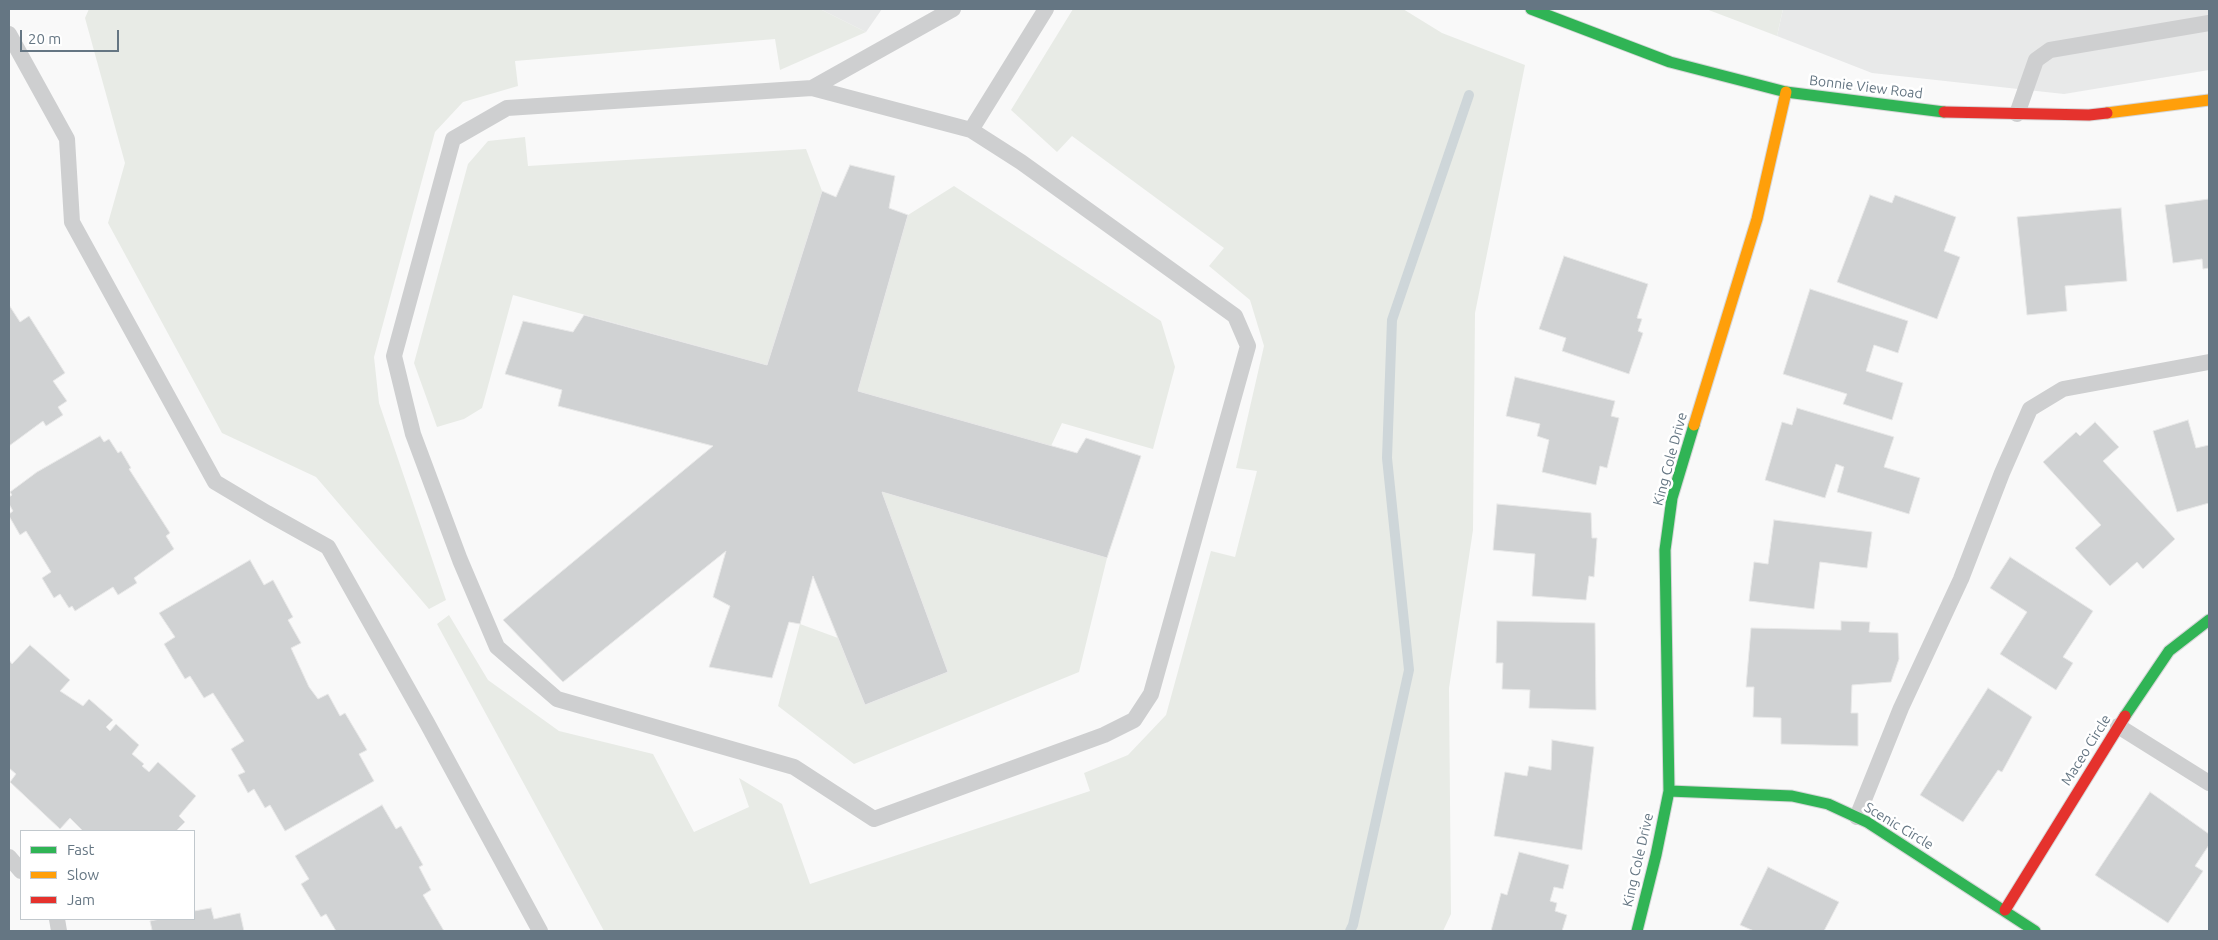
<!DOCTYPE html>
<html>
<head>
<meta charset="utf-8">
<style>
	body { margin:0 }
	#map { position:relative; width:2218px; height:940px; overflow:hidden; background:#f9f9f9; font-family:Ubuntu,sans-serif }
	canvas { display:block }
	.frame { position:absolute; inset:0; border:10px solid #657683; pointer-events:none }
	.legend { position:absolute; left:20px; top:830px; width:175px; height:90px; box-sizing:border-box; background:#fff; border:1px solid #c1c8cd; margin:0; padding:6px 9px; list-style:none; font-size:15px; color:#657683 }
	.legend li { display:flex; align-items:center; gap:10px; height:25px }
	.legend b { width:25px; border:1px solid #c1c8cd }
	.scale { position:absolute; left:20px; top:30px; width:99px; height:22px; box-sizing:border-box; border:2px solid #657683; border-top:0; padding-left:6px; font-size:15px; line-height:18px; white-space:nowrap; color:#657683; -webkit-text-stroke:4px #fff; paint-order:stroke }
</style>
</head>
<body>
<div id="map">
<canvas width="2218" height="940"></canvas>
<div class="frame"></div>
<ul class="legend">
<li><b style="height:6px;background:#30b455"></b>Fast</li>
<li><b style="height:6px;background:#ff9f0a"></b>Slow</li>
<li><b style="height:6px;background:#e5322d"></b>Jam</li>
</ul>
<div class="scale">20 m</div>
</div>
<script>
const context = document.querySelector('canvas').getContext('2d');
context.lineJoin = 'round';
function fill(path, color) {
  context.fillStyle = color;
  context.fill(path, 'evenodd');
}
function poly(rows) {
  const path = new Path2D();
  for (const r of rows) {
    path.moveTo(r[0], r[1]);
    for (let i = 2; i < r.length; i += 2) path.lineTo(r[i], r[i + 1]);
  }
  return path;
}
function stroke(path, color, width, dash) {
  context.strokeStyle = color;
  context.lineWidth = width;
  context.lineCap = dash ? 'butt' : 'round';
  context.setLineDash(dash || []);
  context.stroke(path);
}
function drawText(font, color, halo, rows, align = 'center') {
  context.font = font + ' Ubuntu,sans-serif';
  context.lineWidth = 5;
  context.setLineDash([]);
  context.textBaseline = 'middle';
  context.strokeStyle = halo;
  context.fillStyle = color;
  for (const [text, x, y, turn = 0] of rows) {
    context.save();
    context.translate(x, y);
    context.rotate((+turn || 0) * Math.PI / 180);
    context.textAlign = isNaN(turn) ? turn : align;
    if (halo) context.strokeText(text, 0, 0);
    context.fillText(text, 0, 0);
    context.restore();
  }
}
fill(poly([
	[820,9,882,9,866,32],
	[1783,9,2209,9,2209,70,2064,94,1872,73,1777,36]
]), '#e8e9e9');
fill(poly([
	[89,9,820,9,866,32,780,70,775,39,515,61,518,86,463,102,435,132,374,357,379,403,446,600,429,609,316,477,222,433,108,223,125,163,85,18],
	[1073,9,1403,9,1442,33,1525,65,1475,313,1473,530,1449,688,1451,914,1443,931,604,931,437,624,449,615,488,680,559,731,653,754,694,832,749,807,739,778,782,804,810,884,1090,791,1084,773,1128,755,1166,715,1211,551,1235,557,1257,471,1236,468,1264,346,1250,300,1209,266,1224,248,1072,136,1057,152,1011,110],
	[1706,9,1783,9,1777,36],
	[525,137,528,166,806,149,822,191,767,365,513,295,482,408,464,419,437,427,414,363,468,164,488,141],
	[954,186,1161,321,1175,367,1153,449,1062,423,1051,446,858,391,908,215],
	[882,492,1107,558,1079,672,854,764,778,706,800,624,838,638,865,705,948,672]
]), '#e8ebe6');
stroke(poly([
	[1350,931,1353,925,1409,670,1387,458,1392,320,1469,95]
]), '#ced6d9', 10);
const building = poly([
	[850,165,895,176,889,208,908,215,858,391,1077,453,1086,438,1141,456,1107,558,882,492,948,672,865,705,813,576,800,624,789,622,772,678,709,667,730,606,713,597,726,551,563,682,503,620,713,446,558,406,562,390,505,374,523,321,573,332,584,315,767,365,822,191,836,197,850,165],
	[1870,195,1892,203,1895,195,1956,217,1944,251,1960,257,1937,319,1837,282,1870,195],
	[2209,199,2209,268,2203,269,2202,259,2173,263,2165,205,2209,199],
	[2121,208,2127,281,2065,286,2067,311,2027,315,2017,217,2121,208],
	[1564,256,1648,284,1637,318,1642,319,1638,331,1643,333,1629,374,1562,351,1566,338,1539,329,1564,256],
	[1810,289,1908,321,1898,353,1874,345,1866,371,1903,383,1892,420,1843,404,1847,394,1783,374,1810,289],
	[9,305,20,322,29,316,65,373,53,381,67,401,58,407,63,415,46,426,43,421,9,446,9,305],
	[1515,377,1615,401,1611,416,1619,418,1607,468,1600,466,1596,485,1542,472,1549,440,1537,436,1540,424,1506,416,1515,377],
	[1797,408,1894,437,1884,467,1920,478,1909,514,1837,492,1844,467,1836,464,1825,498,1765,480,1782,422,1792,425,1797,408],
	[2188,420,2196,448,2209,445,2209,503,2177,512,2153,431,2188,420],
	[2095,422,2119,447,2103,461,2175,539,2143,569,2137,562,2110,586,2075,548,2101,525,2043,462,2076,432,2080,436,2095,422],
	[100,436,104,442,109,439,118,453,121,451,131,468,129,469,170,533,166,536,174,549,134,578,137,583,118,595,113,587,75,611,72,606,69,608,60,594,54,598,42,578,51,572,26,531,20,535,9,516,9,514,13,511,9,504,9,497,12,495,10,492,37,472,100,436],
	[1497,504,1591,513,1592,538,1597,538,1594,577,1589,576,1586,600,1532,596,1535,554,1493,550,1497,504],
	[1774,520,1872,532,1867,568,1820,562,1814,609,1749,601,1754,562,1768,564,1774,520],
	[2010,557,2093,611,2063,657,2073,663,2056,690,2000,654,2027,612,1990,588,2010,557],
	[250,560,264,585,273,580,293,617,288,620,301,643,291,648,309,687,318,699,328,694,340,716,345,713,367,750,359,754,374,781,285,831,270,805,265,808,254,789,248,793,238,775,245,772,231,749,244,741,213,693,204,698,190,676,185,679,164,644,175,637,159,613,250,560],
	[1497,621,1595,623,1596,710,1529,708,1530,690,1502,689,1503,663,1496,663,1497,621],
	[1841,621,1870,622,1869,632,1898,633,1899,659,1891,682,1852,685,1851,713,1858,713,1858,746,1781,744,1781,718,1753,717,1754,687,1746,687,1751,628,1841,630,1841,621],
	[30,645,70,680,60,691,83,706,89,699,113,720,106,727,110,731,116,724,139,745,132,754,144,764,142,766,149,772,158,762,196,796,179,816,185,822,176,831,83,831,70,818,60,829,10,782,16,774,9,768,9,660,12,664,30,645],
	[1988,688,2032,717,2002,772,1998,770,1963,822,1920,795,1988,688],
	[1552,740,1594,747,1582,850,1494,836,1505,772,1527,776,1529,766,1551,770,1552,740],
	[2150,792,2209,834,2209,845,2195,866,2203,871,2168,923,2095,875,2150,792],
	[382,805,396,829,401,826,423,865,419,867,431,890,423,895,444,931,336,931,326,914,321,917,301,884,309,879,295,856,382,805],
	[1519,852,1569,865,1563,889,1554,887,1550,901,1557,903,1555,911,1567,915,1562,931,1491,931,1501,893,1507,895,1519,852],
	[1768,867,1839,902,1824,931,1754,931,1740,925,1768,867],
	[211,908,214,919,240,913,244,931,147,931,152,930,150,921,160,919,194,919,194,911,211,908]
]);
fill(building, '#d0d2d3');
stroke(building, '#e8e8e8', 1);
const fast = poly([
	[1531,9,1670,62,1786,92,1944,112],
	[2125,716,2169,651,2209,620],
	[1669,791,1792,796,1828,804,1867,822,2035,931],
	[1637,931,1656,855,1669,791,1665,550,1672,498,1694,425]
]);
const slow = poly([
	[2107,113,2209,100],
	[1694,425,1757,219,1786,92]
]);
const jam = poly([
	[1944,112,2089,115,2107,113],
	[2005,910,2125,716]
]);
stroke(fast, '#d5d6d7', 13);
stroke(slow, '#d5d6d7', 13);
stroke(jam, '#d5d6d7', 13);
stroke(poly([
	[9,34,67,139,72,222,215,482,267,513,328,547,427,723,540,931],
	[812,88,971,130,1021,162,1235,316,1248,346,1151,694,1134,720,1104,735,874,819,794,767,557,699,497,647,460,560,413,434,394,356,453,139,507,108,812,88,953,9],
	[2017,114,2036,60,2050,50,2209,23],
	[971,130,1046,9],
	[2118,726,2209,783],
	[1857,817,1901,708,1961,579,2002,473,2030,409,2063,389,2209,362],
	[9,857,21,871],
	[57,919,59,931]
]), '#cecfd0', 16);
stroke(fast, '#30b455', 11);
stroke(slow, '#ff9f0a', 11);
stroke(jam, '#e5322d', 11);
drawText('14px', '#657683', '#fff', [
	["Bonnie View Road",1866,87,7],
	["King Cole Drive",1670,459,-75],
	["Maceo Circle",2086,750,-58],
	["Scenic Circle",1899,826,31],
	["King Cole Drive",1638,860,-77]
]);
</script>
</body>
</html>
